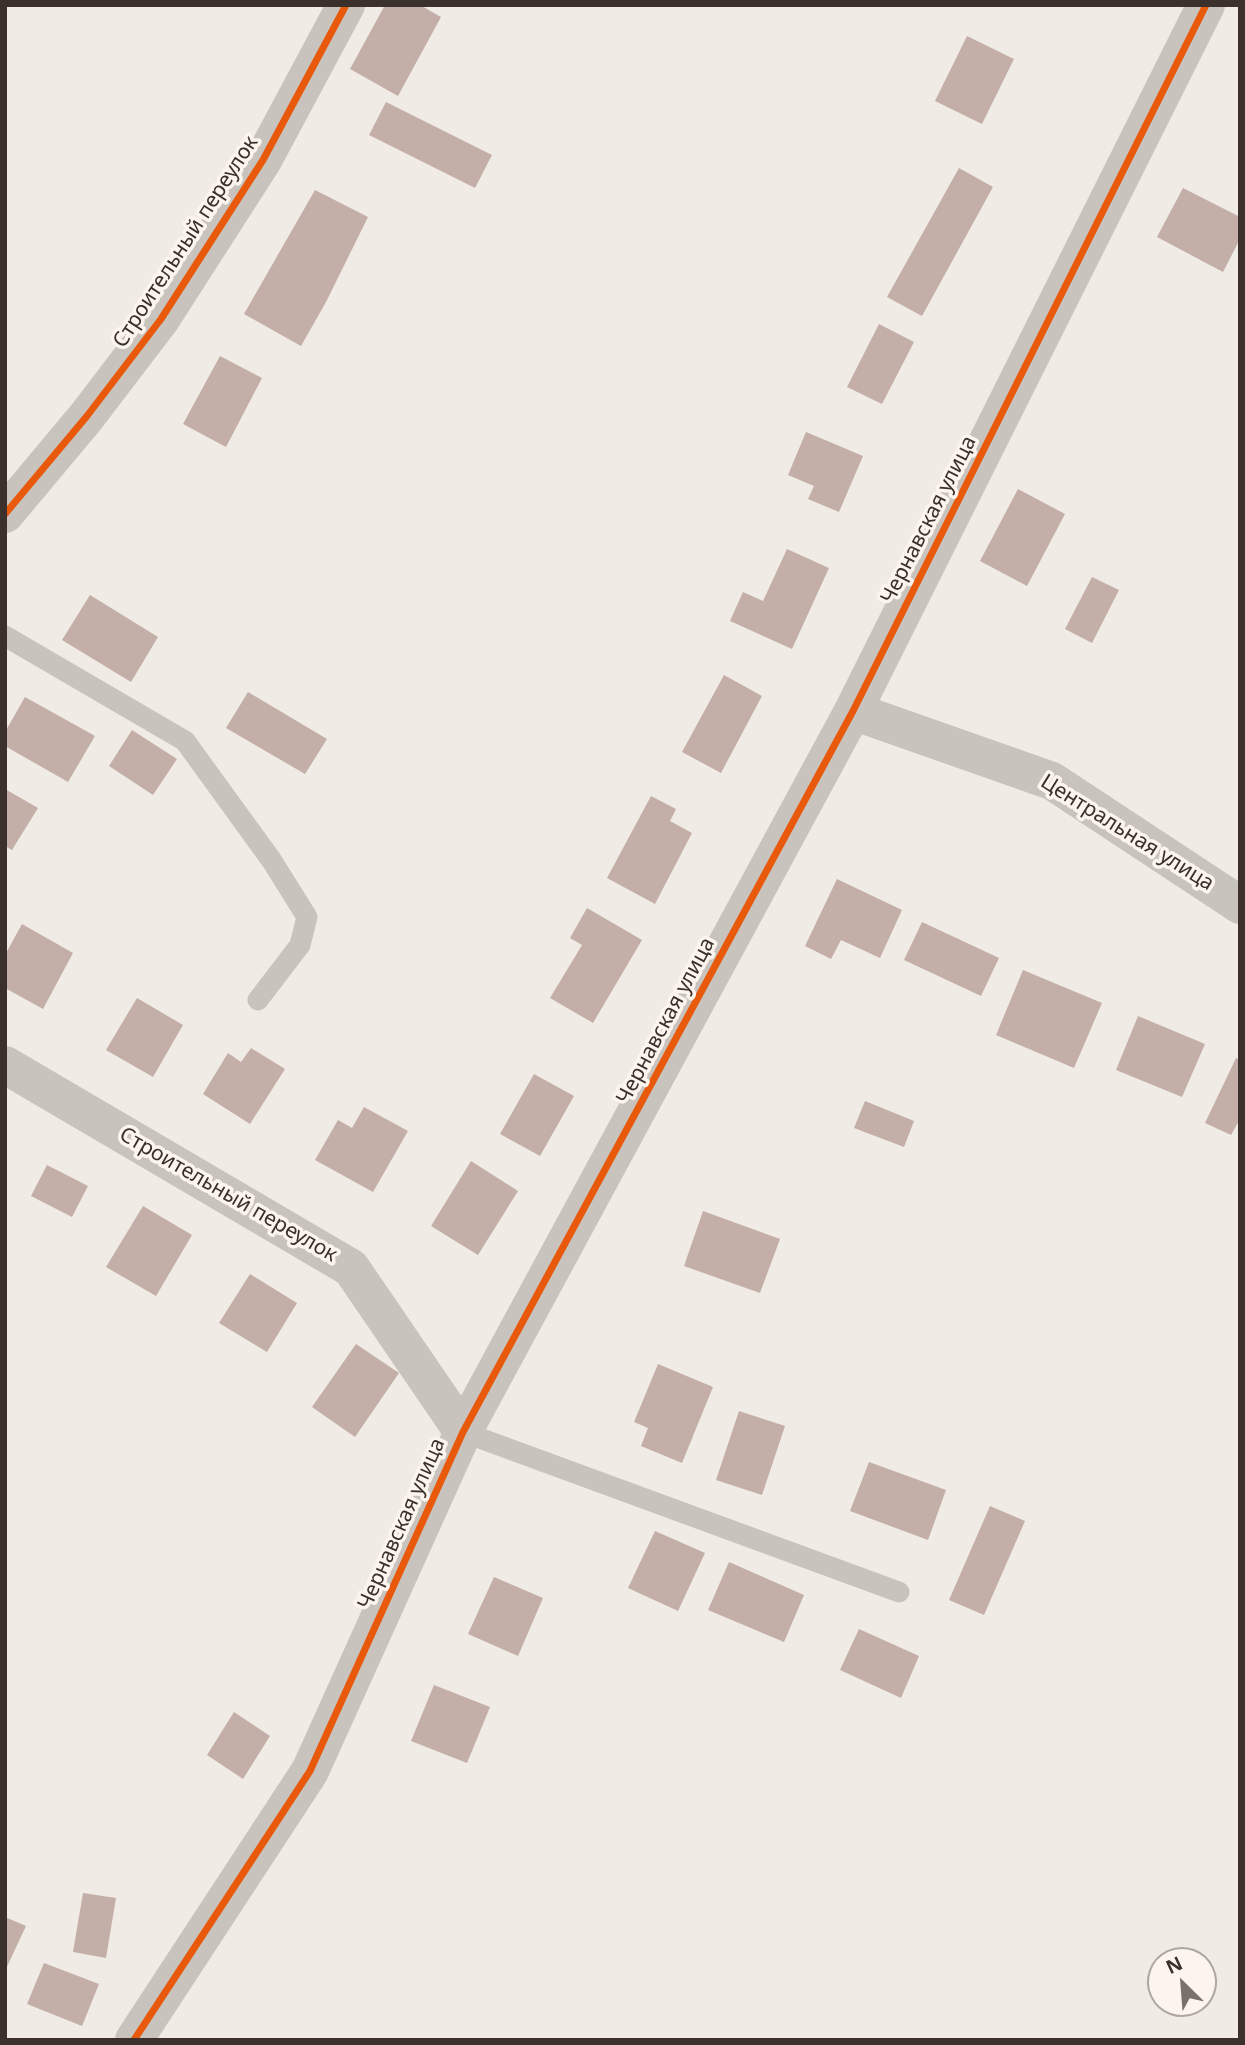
<!DOCTYPE html>
<html>
<head>
<meta charset="utf-8">
<style>
	body { margin:0 }
	#map { position:relative; width:1245px; height:2045px; overflow:hidden; background:#f0ebe5; font-family:"Noto Sans",sans-serif }
	canvas { display:block }
	.frame { position:absolute; inset:0; border:7px solid #3b302b; pointer-events:none }
	.north { position:absolute; left:1147px; top:1947px; width:70px; height:70px; box-sizing:border-box; background:#fbf5ee; border:2px solid #aea6a0; border-radius:50%; rotate:335deg; font-size:19px; font-weight:700; line-height:28px; text-align:center; color:#3b302b }
	.north::after { content:''; display:block; margin:auto; width:24px; height:32px; background:#7a716c; clip-path:polygon(50% 0,100% 100%,50% 72%,0 100%) }
</style>
</head>
<body>
<div id="map">
<canvas width="1245" height="2045"></canvas>
<div class="frame"></div>
<div class="north">N</div>
</div>
<script>
const context = document.querySelector('canvas').getContext('2d');
context.lineJoin = 'round';
function fill(path, color) {
  context.fillStyle = color;
  context.fill(path, 'evenodd');
}
function poly(rows) {
  const path = new Path2D();
  for (const r of rows) {
    path.moveTo(r[0], r[1]);
    for (let i = 2; i < r.length; i += 2) path.lineTo(r[i], r[i + 1]);
  }
  return path;
}
function stroke(path, color, width, dash) {
  context.strokeStyle = color;
  context.lineWidth = width;
  context.lineCap = dash ? 'butt' : 'round';
  context.setLineDash(dash || []);
  context.stroke(path);
}
function drawText(font, color, halo, rows, align = 'center') {
  context.font = font + ' "Noto Sans",sans-serif';
  context.lineWidth = 7;
  context.setLineDash([]);
  context.textBaseline = 'middle';
  context.strokeStyle = halo;
  context.fillStyle = color;
  for (const [text, x, y, turn = 0] of rows) {
    context.save();
    context.translate(x, y);
    context.rotate((+turn || 0) * Math.PI / 180);
    context.textAlign = isNaN(turn) ? turn : align;
    if (halo) context.strokeText(text, 0, 0);
    context.fillText(text, 0, 0);
    context.restore();
  }
}
fill(poly([
	[385,5,420,5,441,17,398,96,350,69],
	[967,36,1014,59,982,124,935,101],
	[386,102,492,155,475,188,369,135],
	[959,168,993,187,922,316,887,297],
	[1183,188,1240,217,1240,239,1223,272,1157,237],
	[315,190,368,217,326,302,301,346,244,314],
	[879,324,914,342,882,404,847,387],
	[220,356,262,378,226,447,183,424],
	[806,432,863,456,839,512,808,499,814,486,788,475],
	[1018,489,1065,514,1027,586,980,561],
	[787,549,829,568,792,649,730,621,743,592,763,601],
	[1092,577,1119,590,1092,643,1065,629],
	[90,595,158,637,131,682,62,640],
	[724,675,762,696,721,773,682,752],
	[248,692,327,739,305,774,226,728],
	[25,697,95,736,68,782,5,746,5,732],
	[132,730,177,759,153,795,109,766],
	[5,789,38,808,12,850,5,846],
	[651,796,676,809,670,821,692,833,655,904,607,878],
	[837,879,902,910,880,958,841,940,831,959,805,946],
	[587,908,642,940,593,1023,550,998,582,945,570,938],
	[922,922,999,958,981,996,904,960],
	[22,924,73,953,43,1009,5,988,5,955],
	[1023,970,1102,1003,1074,1068,996,1035],
	[137,998,183,1025,153,1077,106,1050],
	[1138,1016,1205,1044,1182,1097,1116,1070],
	[251,1048,285,1069,250,1124,203,1094,228,1053,241,1062],
	[1236,1058,1240,1060,1240,1119,1231,1135,1205,1123],
	[534,1074,574,1096,540,1156,500,1134],
	[865,1101,914,1121,904,1147,854,1128],
	[364,1107,408,1131,373,1192,315,1160,338,1120,352,1128],
	[471,1161,518,1191,478,1255,431,1226],
	[47,1165,88,1186,72,1217,31,1196],
	[143,1206,192,1235,156,1296,106,1267],
	[703,1211,780,1239,760,1293,684,1266],
	[250,1274,297,1303,267,1352,219,1323],
	[356,1344,399,1373,355,1437,312,1407],
	[658,1364,713,1387,682,1463,641,1446,648,1428,634,1422],
	[739,1411,785,1426,762,1495,716,1480],
	[869,1462,946,1490,928,1540,850,1511],
	[990,1506,1025,1521,984,1615,949,1600],
	[655,1531,705,1553,678,1611,628,1588],
	[729,1562,804,1595,784,1642,708,1610],
	[494,1577,543,1598,518,1656,468,1634],
	[859,1629,919,1656,901,1698,840,1670],
	[434,1685,490,1707,467,1763,411,1741],
	[234,1712,270,1736,243,1779,207,1755],
	[83,1893,116,1898,106,1958,73,1952],
	[5,1917,26,1926,5,1971],
	[44,1963,99,1984,82,2026,27,2004]
]), '#c3afa7');
stroke(poly([
	[5,636,185,741,272,861,307,917,300,945,258,1000],
	[463,1432,899,1592]
]), '#c9c3be', 21);
stroke(poly([
	[5,514,87,416,161,319,263,160,346,5],
	[853,711,1052,781,1240,905],
	[5,1065,351,1268,463,1432],
	[134,2040,310,1771,463,1432,853,711,1206,5]
]), '#c9c3be', 38);
stroke(poly([
	[5,514,87,416,161,319,263,160,346,5],
	[134,2040,310,1771,463,1432,853,711,1206,5]
]), '#e8590c', 7);
drawText('21px', '#3b302b', '#fbf5ee', [
	["Строительный переулок",186,242,-57],
	["Чернавская улица",929,520,-63],
	["Центральная улица",1127,833,32],
	["Чернавская улица",666,1021,-62],
	["Строительный переулок",228,1195,30],
	["Чернавская улица",402,1524,-66]
]);
</script>
</body>
</html>
